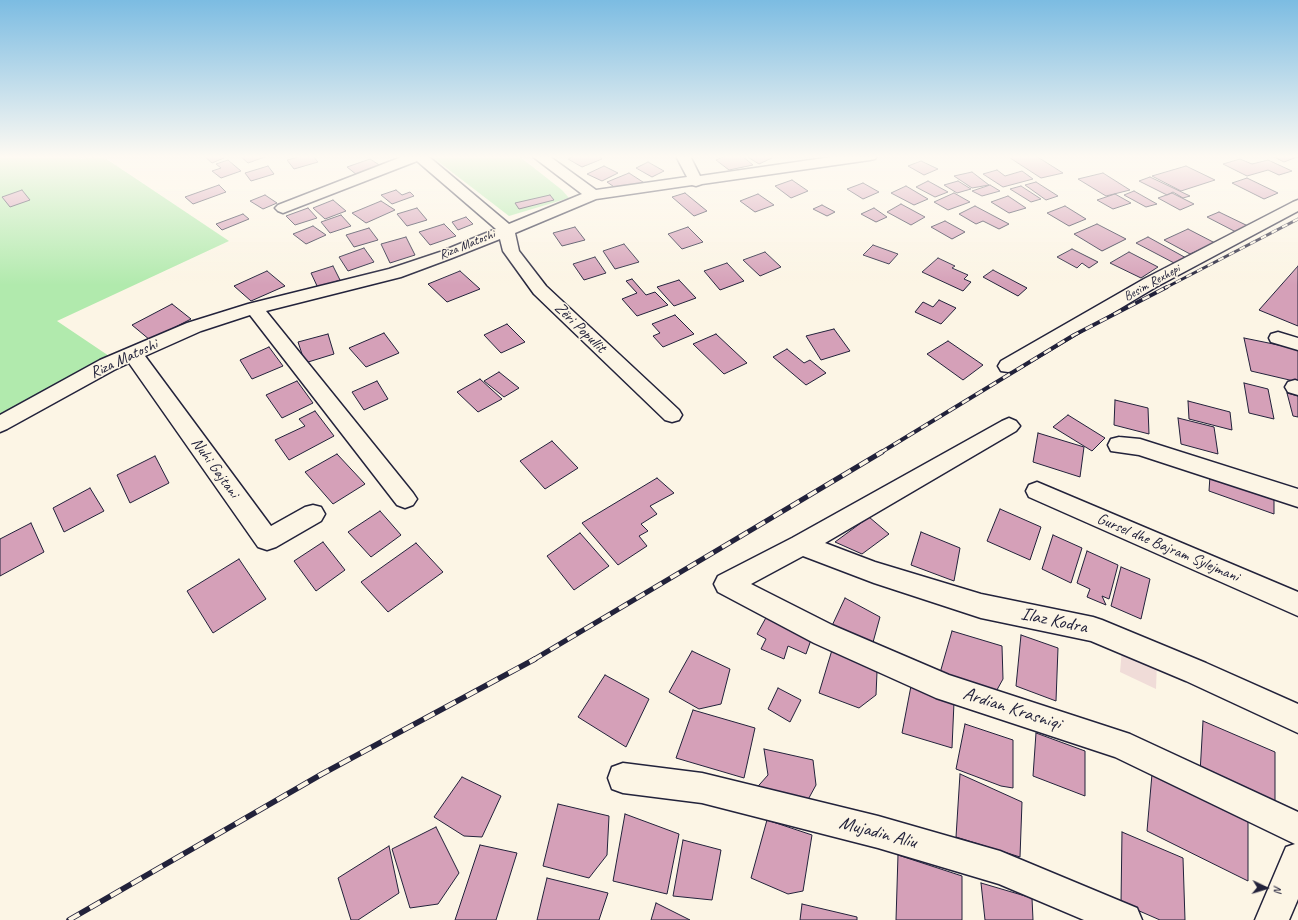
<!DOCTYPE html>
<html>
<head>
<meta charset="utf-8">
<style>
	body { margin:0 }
	#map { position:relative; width:1298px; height:920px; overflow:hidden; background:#fcf5e5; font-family:Caveat,sans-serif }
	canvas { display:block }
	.north { position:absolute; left:1246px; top:868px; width:40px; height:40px; -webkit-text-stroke:3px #fcf5e5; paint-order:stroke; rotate:94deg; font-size:11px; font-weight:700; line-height:16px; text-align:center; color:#22223b }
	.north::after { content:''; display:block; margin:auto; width:14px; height:18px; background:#22223b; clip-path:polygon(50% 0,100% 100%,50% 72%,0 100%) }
</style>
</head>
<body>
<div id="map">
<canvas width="1298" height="920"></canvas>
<div class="north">N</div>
</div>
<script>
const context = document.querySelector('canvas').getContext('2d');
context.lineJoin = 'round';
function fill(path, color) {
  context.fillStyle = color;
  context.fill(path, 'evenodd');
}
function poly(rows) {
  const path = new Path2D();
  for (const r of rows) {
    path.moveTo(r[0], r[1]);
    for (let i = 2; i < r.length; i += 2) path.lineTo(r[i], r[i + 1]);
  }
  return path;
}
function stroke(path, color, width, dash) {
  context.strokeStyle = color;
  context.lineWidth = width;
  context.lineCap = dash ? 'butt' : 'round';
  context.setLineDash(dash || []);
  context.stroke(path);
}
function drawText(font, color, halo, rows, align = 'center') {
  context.font = font + ' Caveat,sans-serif';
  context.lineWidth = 3;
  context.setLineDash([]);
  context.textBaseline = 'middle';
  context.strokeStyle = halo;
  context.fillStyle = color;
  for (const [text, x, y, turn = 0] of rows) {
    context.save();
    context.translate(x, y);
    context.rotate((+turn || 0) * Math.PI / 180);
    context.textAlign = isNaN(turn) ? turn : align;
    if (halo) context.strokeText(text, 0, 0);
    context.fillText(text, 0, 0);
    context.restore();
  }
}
fill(poly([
	[1122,650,1157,662,1156,689,1120,672]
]), '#f0dcd8');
fill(poly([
	[0,156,77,156,80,159,102,156,229,241,57,321,112,358,0,419],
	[431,156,519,156,562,190,569,198,509,216]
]), '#b1eaad');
const building = poly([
	[204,156,222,156,224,158,212,163,204,156],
	[240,156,264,156,265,157,248,163,240,156],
	[302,156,313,156,318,162,294,169,287,160,302,156],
	[574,156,598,156,602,159,582,167,568,159,574,156],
	[725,156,742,156,753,165,729,170,716,160,725,156],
	[746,156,770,156,772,158,759,164,746,156],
	[1007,156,1036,156,1063,173,1041,178,1007,156],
	[1272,156,1295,156,1297,157,1284,162,1272,156],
	[370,159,381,166,357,175,347,167,370,159],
	[1240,159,1252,164,1268,160,1292,171,1279,175,1268,170,1247,176,1223,164,1240,159],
	[228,160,241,171,221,178,212,171,221,168,216,164,228,160],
	[921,161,938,169,924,175,908,166,921,161],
	[648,162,664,171,652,177,636,168,648,162],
	[268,166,274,174,251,181,245,173,268,166],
	[604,166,618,173,602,181,587,174,604,166],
	[1186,166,1215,180,1181,191,1152,176,1186,166],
	[997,170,1005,176,1022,171,1033,179,1003,187,983,174,997,170],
	[972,172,989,185,972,188,954,176,972,172],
	[629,173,646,184,623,193,607,182,629,173],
	[1103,173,1130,190,1106,196,1078,179,1103,173],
	[1150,177,1190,196,1183,198,1173,192,1167,195,1139,181,1150,177],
	[1247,178,1278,193,1264,199,1232,183,1247,178],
	[792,180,808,191,791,198,775,186,792,180],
	[928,181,948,192,935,197,916,187,928,181],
	[958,181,971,189,957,193,944,185,958,181],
	[1036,182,1058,196,1046,200,1025,185,1036,182],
	[863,183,879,192,863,199,847,189,863,183],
	[219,185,226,192,193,204,185,197,219,185],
	[990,185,1000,191,982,196,972,191,990,185],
	[906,186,928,199,914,205,891,193,906,186],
	[1021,186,1041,199,1031,202,1010,189,1021,186],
	[22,190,30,200,10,207,2,197,22,190],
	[396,190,402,195,410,192,414,196,392,204,381,195,396,190],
	[1134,191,1157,204,1146,207,1124,195,1134,191],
	[685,193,707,211,694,216,672,197,685,193],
	[954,193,970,202,948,210,934,202,954,193],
	[1172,193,1194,204,1180,210,1158,198,1172,193],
	[758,194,774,205,755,212,740,201,758,194],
	[1115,194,1131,203,1113,209,1097,200,1115,194],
	[265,195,277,203,263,209,250,201,265,195],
	[550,195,554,200,519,209,515,203,550,195],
	[1008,196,1026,208,1009,213,991,202,1008,196],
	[333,200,346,211,325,219,313,208,333,200],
	[381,201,395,210,366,223,352,213,381,201],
	[901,204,925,217,911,225,887,212,901,204],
	[822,205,835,212,827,216,813,209,822,205],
	[975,206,1009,224,999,229,983,221,976,224,959,214,975,206],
	[1065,206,1086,219,1069,226,1047,213,1065,206],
	[308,208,317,218,295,225,286,216,308,208],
	[417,208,427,220,407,226,397,214,417,208],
	[874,208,887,217,876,222,861,214,874,208],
	[1219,212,1248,226,1236,232,1207,217,1219,212],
	[243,214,249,219,222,230,216,224,243,214],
	[341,215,351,226,330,233,321,222,341,215],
	[466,217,473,224,458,230,452,222,466,217],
	[945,221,965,232,952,239,931,227,945,221],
	[444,224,456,236,430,245,419,232,444,224],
	[1097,224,1126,239,1102,251,1074,234,1097,224],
	[313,226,326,235,306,244,293,234,313,226],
	[575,227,585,240,562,246,553,233,575,227],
	[688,227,703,242,682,249,668,234,688,227],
	[369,228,378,240,354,247,346,235,369,228],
	[1188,229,1215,243,1190,254,1164,240,1188,229],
	[406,237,415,255,390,263,381,244,406,237],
	[1148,237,1188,259,1176,264,1136,243,1148,237],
	[624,244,639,262,615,269,603,251,624,244],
	[873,245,898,254,889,264,863,255,873,245],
	[364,248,374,262,348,271,339,257,364,248],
	[1072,249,1098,262,1089,268,1082,263,1077,268,1057,257,1072,249],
	[765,252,781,267,760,276,743,260,765,252],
	[1129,252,1158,267,1141,278,1110,263,1129,252],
	[595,257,606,273,584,280,573,264,595,257],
	[938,258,955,266,952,268,968,275,964,279,971,282,963,291,922,272,938,258],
	[727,263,744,281,720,290,704,271,727,263],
	[333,266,340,280,318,288,311,273,333,266],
	[1298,266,1298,326,1259,310,1298,266],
	[993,270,1027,288,1018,296,983,277,993,270],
	[267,271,285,286,251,301,234,286,267,271],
	[460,271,480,289,447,302,428,284,460,271],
	[632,279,646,295,655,292,668,305,637,316,622,299,637,293,626,281,632,279],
	[679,280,696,298,674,306,657,287,679,280],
	[939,300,956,308,941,324,915,312,923,302,933,307,939,300],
	[172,304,191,319,150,340,132,325,172,304],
	[675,315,694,334,663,347,653,336,660,333,652,324,675,315],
	[507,324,525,342,501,353,484,335,507,324],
	[834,329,850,351,821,360,806,336,834,329],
	[384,333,399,353,366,367,349,348,384,333],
	[328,334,334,354,305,363,298,342,328,334],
	[716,334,747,363,724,374,693,344,716,334],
	[1244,338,1298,349,1298,382,1251,371,1244,338],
	[948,341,983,365,963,380,927,354,948,341],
	[269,347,283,366,252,379,240,360,269,347],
	[787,349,804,363,810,360,826,373,806,385,773,357,787,349],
	[499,372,519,388,504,397,484,381,499,372],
	[480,379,502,399,478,412,457,392,480,379],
	[297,381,313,403,282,418,266,395,297,381],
	[377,381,388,399,364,410,352,392,377,381],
	[1244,383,1268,389,1274,419,1249,413,1244,383],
	[1287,393,1298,396,1298,417,1293,416,1287,393],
	[1115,400,1148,408,1149,434,1114,425,1115,400],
	[1188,401,1230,412,1232,430,1189,419,1188,401],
	[315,411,334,436,289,460,275,440,305,426,299,419,315,411],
	[1068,415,1105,438,1092,451,1053,427,1068,415],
	[1178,418,1214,427,1218,454,1181,444,1178,418],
	[1038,433,1084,447,1080,477,1033,462,1038,433],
	[552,441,578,468,545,489,520,461,552,441],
	[337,454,365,484,333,504,305,472,337,454],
	[155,456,169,483,130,503,117,475,155,456],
	[1210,476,1274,497,1274,514,1209,491,1210,476],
	[657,478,674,493,650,506,657,514,641,524,648,531,639,536,647,546,618,565,582,523,657,478],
	[90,488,104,511,64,532,53,508,90,488],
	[1000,509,1041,527,1030,560,987,541,1000,509],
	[380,511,401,535,371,557,348,532,380,511],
	[869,517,889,534,862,554,835,542,869,517],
	[31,523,44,552,0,576,0,539,31,523],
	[921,532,960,548,954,581,911,565,921,532],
	[580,533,609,566,574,590,547,556,580,533],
	[1053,535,1082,548,1071,583,1042,569,1053,535],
	[323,542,345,570,316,591,294,561,323,542],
	[416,543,443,572,388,612,361,582,416,543],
	[1087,551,1118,565,1109,599,1102,596,1106,605,1087,597,1090,589,1077,583,1087,551],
	[239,559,266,599,213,633,187,591,239,559],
	[1121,567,1150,579,1141,619,1111,606,1121,567],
	[845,598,880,617,872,646,830,630,845,598],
	[768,614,812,637,806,654,788,646,784,659,761,649,766,639,757,634,768,614],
	[952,631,1002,646,1003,679,993,697,940,673,952,631],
	[1021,635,1058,648,1056,701,1016,686,1021,635],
	[832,650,877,672,876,695,859,708,819,693,832,650],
	[692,651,730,669,721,704,699,709,669,692,692,651],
	[605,675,649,699,626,747,578,717,605,675],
	[911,686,954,702,952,748,902,733,911,686],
	[778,688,801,700,790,722,768,709,778,688],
	[693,710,755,728,744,778,676,758,693,710],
	[1203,721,1275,752,1275,808,1200,773,1203,721],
	[965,724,1013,740,1013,788,1001,786,956,769,965,724],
	[1036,733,1085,751,1085,796,1033,776,1036,733],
	[764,749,813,760,816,785,804,807,752,793,768,775,764,749],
	[960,774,1022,802,1020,857,956,837,960,774],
	[1152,774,1248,818,1248,881,1147,831,1152,774],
	[462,777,501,796,482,837,464,836,434,817,462,777],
	[558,804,609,816,607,855,589,878,543,866,558,804],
	[625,814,679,834,667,894,613,881,625,814],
	[767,820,812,835,803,891,788,894,751,878,767,820],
	[436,827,459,873,438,904,410,908,392,849,436,827],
	[1122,832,1183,858,1185,920,1160,920,1121,903,1122,832],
	[683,840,721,850,712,900,673,896,683,840],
	[480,845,517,853,496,920,455,920,480,845],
	[389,846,399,893,358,920,351,920,338,878,389,846],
	[898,855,962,876,962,920,896,920,898,855],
	[547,878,608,893,599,920,537,920,547,878],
	[981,883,1032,898,1033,920,985,920,981,883],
	[656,903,690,920,651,920,656,903],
	[802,904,857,917,857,920,800,920,802,904]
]);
fill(building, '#d5a0b8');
stroke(building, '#22223b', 1);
const minor = poly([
	[404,156,428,156,509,224,582,194,532,156,549,156,596,190,687,177,676,156,690,156,700,176,838,156,877,156,875,159,870,160,702,184,696,186,692,185,596,199,515,233,519,251,546,286,679,410,682,415,679,420,672,422,665,420,534,294,503,251,500,239,452,258,401,277,266,311,413,493,417,499,413,505,405,508,397,505,250,315,201,331,145,356,271,526,305,507,313,505,321,507,325,514,321,521,276,547,267,550,258,547,129,363,114,370,7,429,0,432,0,415,100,360,187,323,248,304,389,269,440,252,496,229,417,161,288,211,283,213,278,211,275,208,278,205,404,156],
	[1298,200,1298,211,1156,287,1015,371,1008,372,1001,371,998,366,1001,361,1144,279,1293,202,1298,200],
	[1278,332,1298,338,1298,350,1271,342,1269,338,1271,334,1278,332],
	[1295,380,1298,381,1298,395,1288,392,1285,387,1288,382,1295,380],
	[1009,418,1016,421,1020,426,1016,431,825,543,875,562,981,594,1093,617,1102,620,1206,663,1298,704,1298,733,1186,681,1091,641,981,618,874,583,803,556,751,584,832,625,949,675,1130,734,1298,812,1298,899,1289,920,1255,920,1286,847,1295,844,1115,757,936,698,814,643,718,592,714,584,718,576,792,538,1002,421,1009,418],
	[1119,437,1140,439,1298,489,1298,507,1139,455,1111,451,1108,445,1111,439,1119,437],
	[1037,482,1298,592,1298,616,1029,497,1026,491,1029,485,1037,482],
	[623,763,702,773,878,816,1000,851,1137,908,1142,920,1084,920,999,884,878,848,702,803,623,793,612,789,608,778,612,767,623,763]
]);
stroke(minor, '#22223b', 3);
fill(minor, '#fcf5e5');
const railFar3 = poly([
	[1165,288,1298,219]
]);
const railFar2 = poly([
	[880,453,1074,335,1167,287]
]);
const railFar1 = poly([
	[533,660,882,452]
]);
const rail = poly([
	[69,920,322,774,535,659]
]);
stroke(railFar3, '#22223b', 3);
stroke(railFar2, '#22223b', 4);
stroke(railFar1, '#22223b', 5);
stroke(rail, '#22223b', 5.5);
stroke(railFar3, '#fcf5e5', 2, [6]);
stroke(railFar2, '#fcf5e5', 2.5, [8]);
stroke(railFar1, '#fcf5e5', 3.5, [10]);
stroke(rail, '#fcf5e5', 4, [12]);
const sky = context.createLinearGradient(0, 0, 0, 285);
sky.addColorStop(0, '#7cbce2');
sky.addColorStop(0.55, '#fefaf3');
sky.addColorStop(1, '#fefaf300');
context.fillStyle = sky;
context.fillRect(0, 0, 1298, 285);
drawText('13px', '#22223b', '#fcf5e5', [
	["Riza Matoshi",467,245,-22],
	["Besim Rexhepi",1152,283,-29]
]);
drawText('16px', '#22223b', '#fcf5e5', [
	["Zëri Popullit",580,328,44],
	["Riza Matoshi",124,359,-25],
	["Nuhi Gajtani",215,468,54],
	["Gursel dhe Bajram Sylejmani",1168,548,23]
]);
drawText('19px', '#22223b', '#fcf5e5', [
	["Ilaz Kodra",1054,621,12],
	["Ardian Krasniqi",1012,709,18],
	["Mujadin Aliu",878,833,15]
]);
</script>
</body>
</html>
